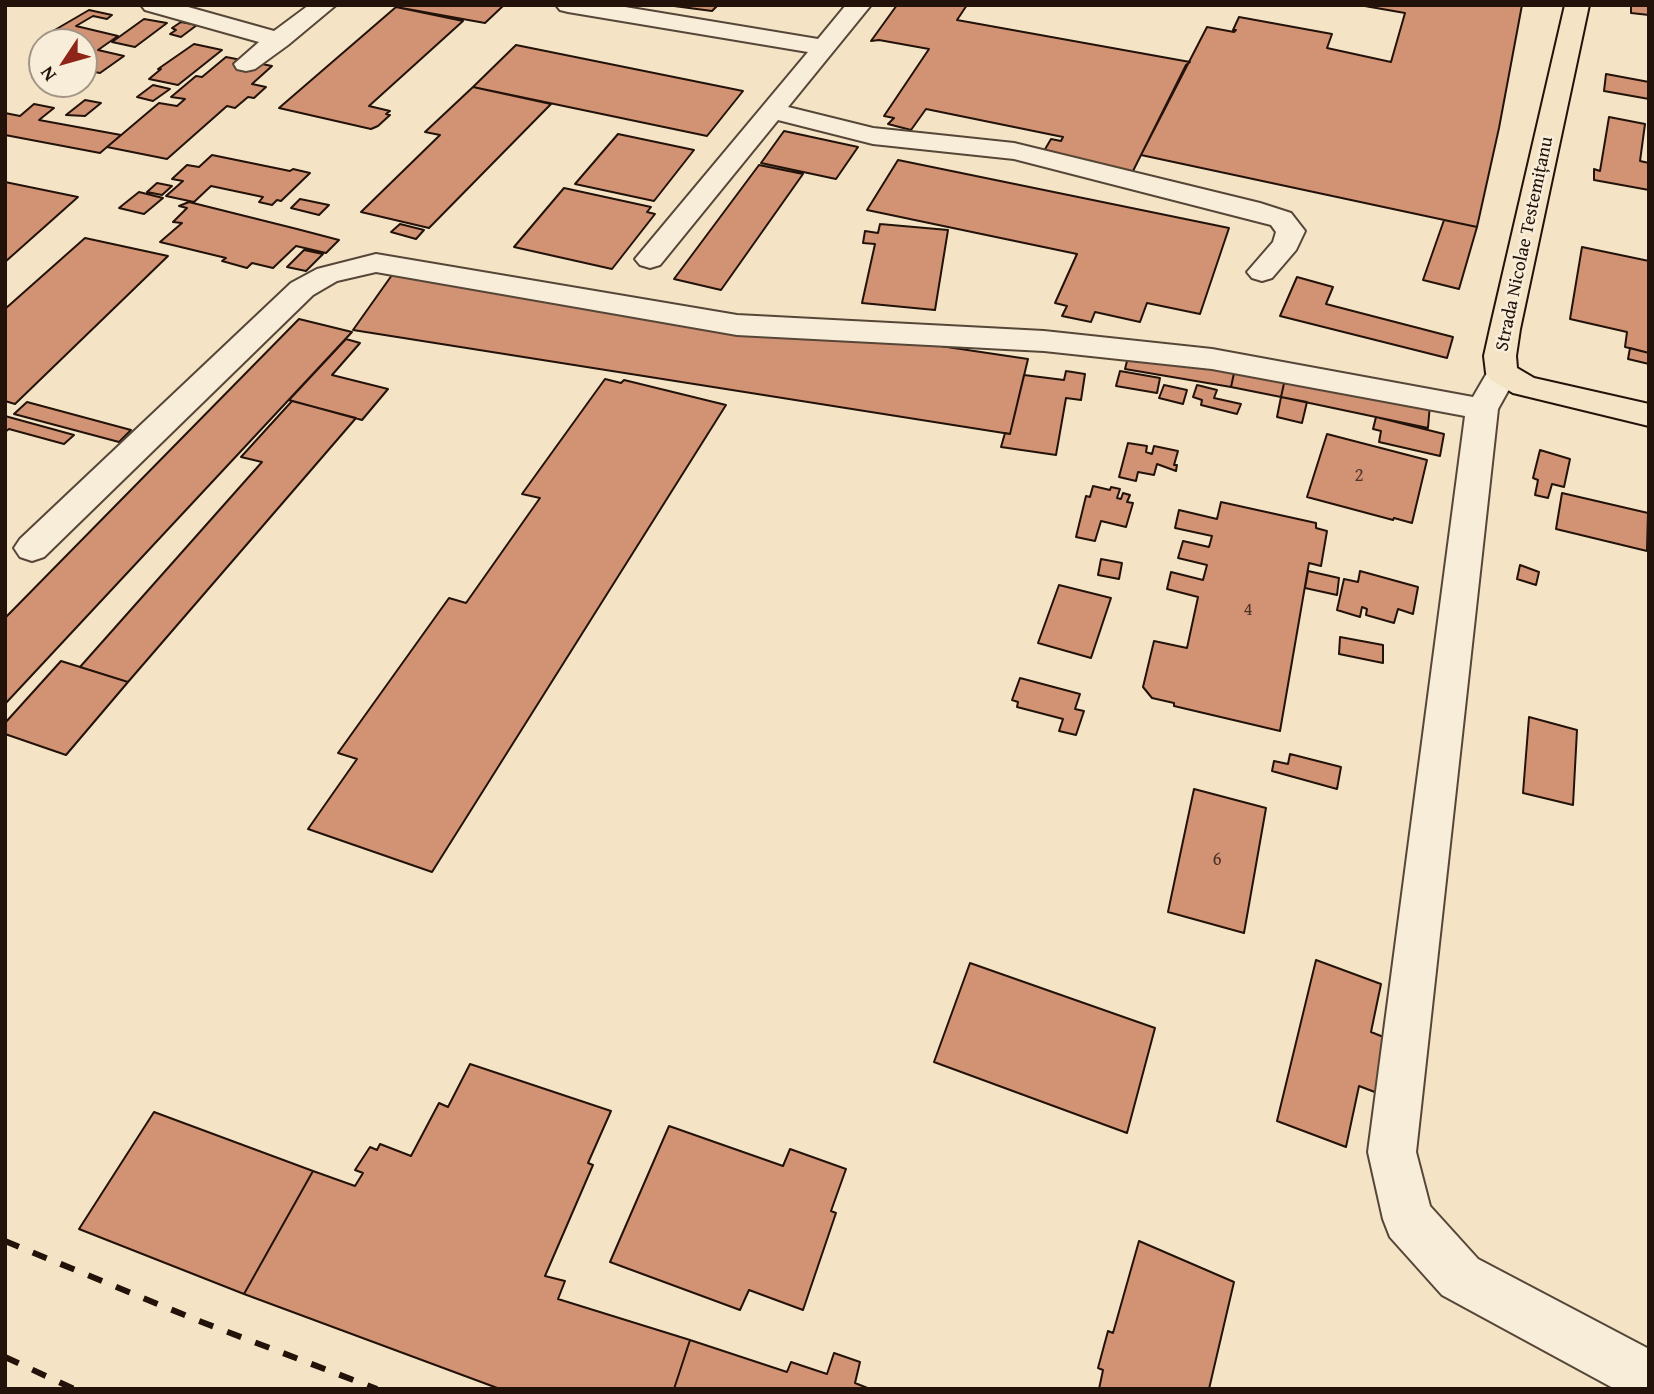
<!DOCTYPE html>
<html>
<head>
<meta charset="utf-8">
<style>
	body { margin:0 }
	#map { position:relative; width:1654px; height:1394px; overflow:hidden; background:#f4e4c5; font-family:"Gentium Book Plus",serif }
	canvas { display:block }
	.frame { position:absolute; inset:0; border:7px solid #221209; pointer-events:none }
	.north { position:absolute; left:28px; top:28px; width:70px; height:70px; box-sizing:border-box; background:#f8edd9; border:2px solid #a29586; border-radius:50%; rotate:234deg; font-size:19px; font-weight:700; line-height:28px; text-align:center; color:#221209 }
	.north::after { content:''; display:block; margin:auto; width:24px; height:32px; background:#8f2418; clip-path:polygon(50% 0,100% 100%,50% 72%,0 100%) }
</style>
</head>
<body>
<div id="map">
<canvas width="1654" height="1394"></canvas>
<div class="frame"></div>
<div class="north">N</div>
</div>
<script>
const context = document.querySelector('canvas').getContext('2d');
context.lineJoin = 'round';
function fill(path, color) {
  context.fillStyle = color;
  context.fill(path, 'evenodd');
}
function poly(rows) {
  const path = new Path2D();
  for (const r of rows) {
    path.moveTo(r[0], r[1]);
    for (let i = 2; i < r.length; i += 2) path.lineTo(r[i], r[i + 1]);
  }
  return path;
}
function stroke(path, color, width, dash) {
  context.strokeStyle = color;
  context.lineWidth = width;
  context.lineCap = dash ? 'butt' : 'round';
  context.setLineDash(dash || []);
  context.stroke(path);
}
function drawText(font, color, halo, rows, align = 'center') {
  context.font = font + ' "Gentium Book Plus",serif';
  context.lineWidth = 5;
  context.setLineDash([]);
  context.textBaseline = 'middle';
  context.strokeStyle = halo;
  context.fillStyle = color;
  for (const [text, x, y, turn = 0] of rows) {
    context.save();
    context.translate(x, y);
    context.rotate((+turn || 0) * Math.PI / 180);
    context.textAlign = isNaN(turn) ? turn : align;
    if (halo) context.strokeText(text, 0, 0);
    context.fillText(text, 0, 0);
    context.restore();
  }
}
const building = poly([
	[399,5,504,5,485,23,396,7,399,5],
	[718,5,712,11,674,6,675,5,718,5],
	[897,5,967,5,957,20,1190,62,1186,65,1132,173,1044,151,1051,139,1061,141,1063,137,926,109,911,130,888,124,894,118,884,116,929,49,879,40,871,41,897,5],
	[1359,5,1522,5,1499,128,1477,227,1141,155,1207,27,1234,32,1236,30,1233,30,1239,17,1332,34,1327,48,1391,62,1405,13,1359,5],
	[1631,5,1649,5,1649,15,1631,13,1631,5],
	[396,7,463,21,369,106,390,111,386,114,390,115,378,126,371,129,279,108,396,7],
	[89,10,112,15,107,19,93,16,76,26,118,36,98,50,124,56,100,73,84,70,84,42,52,42,41,38,89,10],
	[144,19,167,23,135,47,112,42,144,19],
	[181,22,197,25,181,37,170,34,176,30,172,28,181,22],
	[194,44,222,50,178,85,149,79,161,69,158,69,194,44],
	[516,45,743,91,707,136,473,87,516,45],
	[226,57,272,66,252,84,266,87,254,98,248,97,235,108,227,106,167,159,107,147,159,103,177,106,185,99,171,97,196,76,202,77,226,57],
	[1606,74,1649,82,1649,99,1604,91,1606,74],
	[153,85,170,89,153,101,137,97,153,85],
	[473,87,551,104,429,228,361,212,440,135,425,132,473,87],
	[85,100,101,103,85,116,66,115,85,100],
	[34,104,54,108,39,120,121,135,100,153,5,135,5,113,20,116,34,104],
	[1609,117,1645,124,1640,161,1649,163,1649,190,1594,180,1594,169,1600,171,1609,117],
	[784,131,858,147,836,179,761,163,784,131],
	[618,134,694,150,654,201,575,184,618,134],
	[212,155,290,171,293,169,310,173,281,201,277,200,272,205,259,202,263,197,211,186,194,202,166,196,183,181,172,179,187,165,199,167,212,155],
	[898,160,1229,228,1200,314,1147,303,1140,322,1095,312,1091,322,1062,316,1067,306,1055,303,1077,254,867,210,898,160],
	[759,165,803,174,721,290,674,279,759,165],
	[5,182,78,197,5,262,5,182],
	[157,183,172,186,162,195,147,192,157,183],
	[564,188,651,207,647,212,655,214,612,269,514,247,564,188],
	[139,192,163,198,144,214,119,208,139,192],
	[300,199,329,205,319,215,291,208,300,199],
	[189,202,297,229,339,240,326,253,296,246,273,268,252,263,247,268,222,261,226,258,160,242,182,223,173,222,187,208,179,206,189,202],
	[1444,220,1477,227,1459,289,1423,280,1444,220],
	[400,224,424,230,416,239,391,232,400,224],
	[880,224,948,230,935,310,862,303,875,244,863,243,865,231,878,233,880,224],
	[85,238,168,256,15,404,5,401,5,309,85,238],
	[1582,247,1649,261,1649,353,1625,347,1627,332,1570,319,1582,247],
	[304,250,323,254,306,271,287,267,304,250],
	[392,275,469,276,1028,359,1010,434,353,330,392,275],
	[1297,277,1333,287,1326,304,1453,337,1447,358,1280,316,1297,277],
	[299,319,352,332,5,704,5,618,299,319],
	[346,339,360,343,332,375,388,389,362,420,289,400,346,339],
	[1131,345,1236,364,1231,387,1125,369,1131,345],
	[1630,348,1649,353,1649,364,1628,359,1630,348],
	[1237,360,1287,370,1281,397,1231,387,1237,360],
	[1066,371,1085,374,1081,400,1066,398,1056,455,1001,447,1005,433,1010,434,1024,375,1064,380,1066,371],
	[1120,371,1160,378,1157,393,1116,386,1120,371],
	[1286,374,1430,404,1428,428,1281,397,1286,374],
	[605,379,621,383,624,380,726,405,432,872,308,829,357,759,338,753,449,598,466,603,540,498,522,494,605,379],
	[1164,385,1187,390,1183,404,1159,398,1164,385],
	[1197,385,1217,390,1214,398,1241,404,1237,414,1201,405,1202,400,1193,397,1197,385],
	[1281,397,1307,402,1302,423,1277,417,1281,397],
	[292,401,356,418,128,682,80,667,262,462,241,457,292,401],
	[27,402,131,430,119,442,14,414,27,402],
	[5,416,74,435,64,444,9,429,5,432,5,416],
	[1376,417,1444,434,1440,456,1379,442,1381,431,1373,429,1376,417],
	[1327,434,1427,460,1412,523,1394,518,1393,520,1307,497,1327,434],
	[1128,443,1147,446,1146,452,1152,454,1154,446,1178,451,1174,465,1177,465,1176,471,1157,464,1154,475,1138,472,1136,481,1119,477,1128,443],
	[1540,450,1570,459,1564,487,1552,484,1548,498,1535,495,1538,480,1533,478,1540,450],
	[1093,486,1110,490,1111,487,1120,489,1117,498,1121,499,1123,493,1130,495,1127,502,1133,503,1126,527,1101,521,1095,541,1076,537,1086,496,1090,497,1093,486],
	[1562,493,1648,513,1647,551,1556,529,1562,493],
	[1221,502,1316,523,1316,528,1327,531,1321,566,1309,563,1280,731,1174,706,1174,703,1152,698,1143,687,1154,641,1187,648,1198,597,1167,589,1171,572,1203,580,1207,565,1178,558,1183,541,1209,547,1212,536,1175,528,1179,510,1217,519,1221,502],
	[1101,559,1122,563,1119,579,1098,575,1101,559],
	[1520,565,1539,572,1536,585,1517,579,1520,565],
	[1308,571,1339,578,1337,595,1305,588,1308,571],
	[1360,571,1418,587,1413,614,1398,609,1394,623,1366,615,1367,609,1362,607,1360,617,1337,610,1344,579,1358,582,1360,571],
	[1059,585,1111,598,1091,658,1038,643,1059,585],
	[1340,637,1383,645,1383,663,1339,654,1340,637],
	[61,661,128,682,66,755,5,734,5,723,61,661],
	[1020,678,1080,694,1075,709,1084,711,1076,735,1059,731,1063,719,1017,707,1018,702,1012,700,1020,678],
	[1529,717,1577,730,1573,805,1523,793,1529,717],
	[1290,754,1341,767,1337,789,1272,771,1274,761,1288,764,1290,754],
	[1194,789,1266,808,1244,933,1168,912,1194,789],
	[1316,960,1381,984,1371,1032,1391,1040,1380,1094,1359,1086,1346,1147,1277,1121,1316,960],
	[970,963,1155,1028,1127,1133,934,1062,970,963],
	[470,1064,611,1111,588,1163,593,1165,545,1276,565,1281,558,1299,690,1340,674,1389,500,1389,244,1294,313,1171,355,1186,363,1173,355,1170,370,1147,377,1150,380,1144,411,1156,439,1103,448,1107,470,1064],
	[154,1112,313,1171,244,1294,79,1229,154,1112],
	[669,1126,783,1166,790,1149,846,1169,831,1211,836,1213,803,1310,749,1290,740,1310,610,1262,669,1126],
	[1139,1241,1234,1282,1209,1389,1099,1389,1103,1370,1098,1368,1108,1331,1113,1333,1139,1241],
	[690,1340,787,1372,791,1362,827,1374,834,1353,860,1362,855,1383,870,1389,674,1389,690,1340]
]);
fill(building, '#d29375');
stroke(building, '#221209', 2);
const minor = poly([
	[141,5,181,5,274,31,309,5,336,5,288,45,255,69,246,71,237,69,234,64,259,42,145,10,141,5],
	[556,5,613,5,818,39,846,5,871,5,788,107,873,128,1014,143,1260,203,1291,213,1305,231,1296,250,1272,278,1262,281,1252,278,1247,272,1273,242,1276,232,1271,225,1014,159,873,144,778,120,660,265,650,268,640,265,635,259,640,253,808,52,568,12,560,10,556,5],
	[376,254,737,315,1044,331,1212,349,1473,397,1491,366,1502,363,1513,366,1518,373,1498,409,1416,1152,1430,1206,1478,1259,1649,1349,1649,1389,1615,1389,1442,1295,1390,1237,1383,1219,1368,1152,1465,416,1212,369,1044,351,737,335,376,272,337,281,313,295,44,557,32,561,20,557,14,548,20,539,291,283,317,269,376,254]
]);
const major = poly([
	[1565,5,1589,5,1520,329,1516,356,1517,368,1534,378,1649,404,1649,426,1513,393,1491,380,1486,373,1484,356,1490,329,1565,5]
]);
stroke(minor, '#564638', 4);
stroke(major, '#221209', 4);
fill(minor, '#f8edd9');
fill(major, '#f4e4c5');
stroke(poly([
	[5,1241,199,1321,377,1389],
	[5,1357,74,1389]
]), '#221209', 6, [15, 15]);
drawText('19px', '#221209', '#f8edd9', [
	["Strada Nicolae Testemițanu",1525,244,-78]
]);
drawText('19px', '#4e3224', null, [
	["2",1359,476],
	["4",1248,610],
	["6",1217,860]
]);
</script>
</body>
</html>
